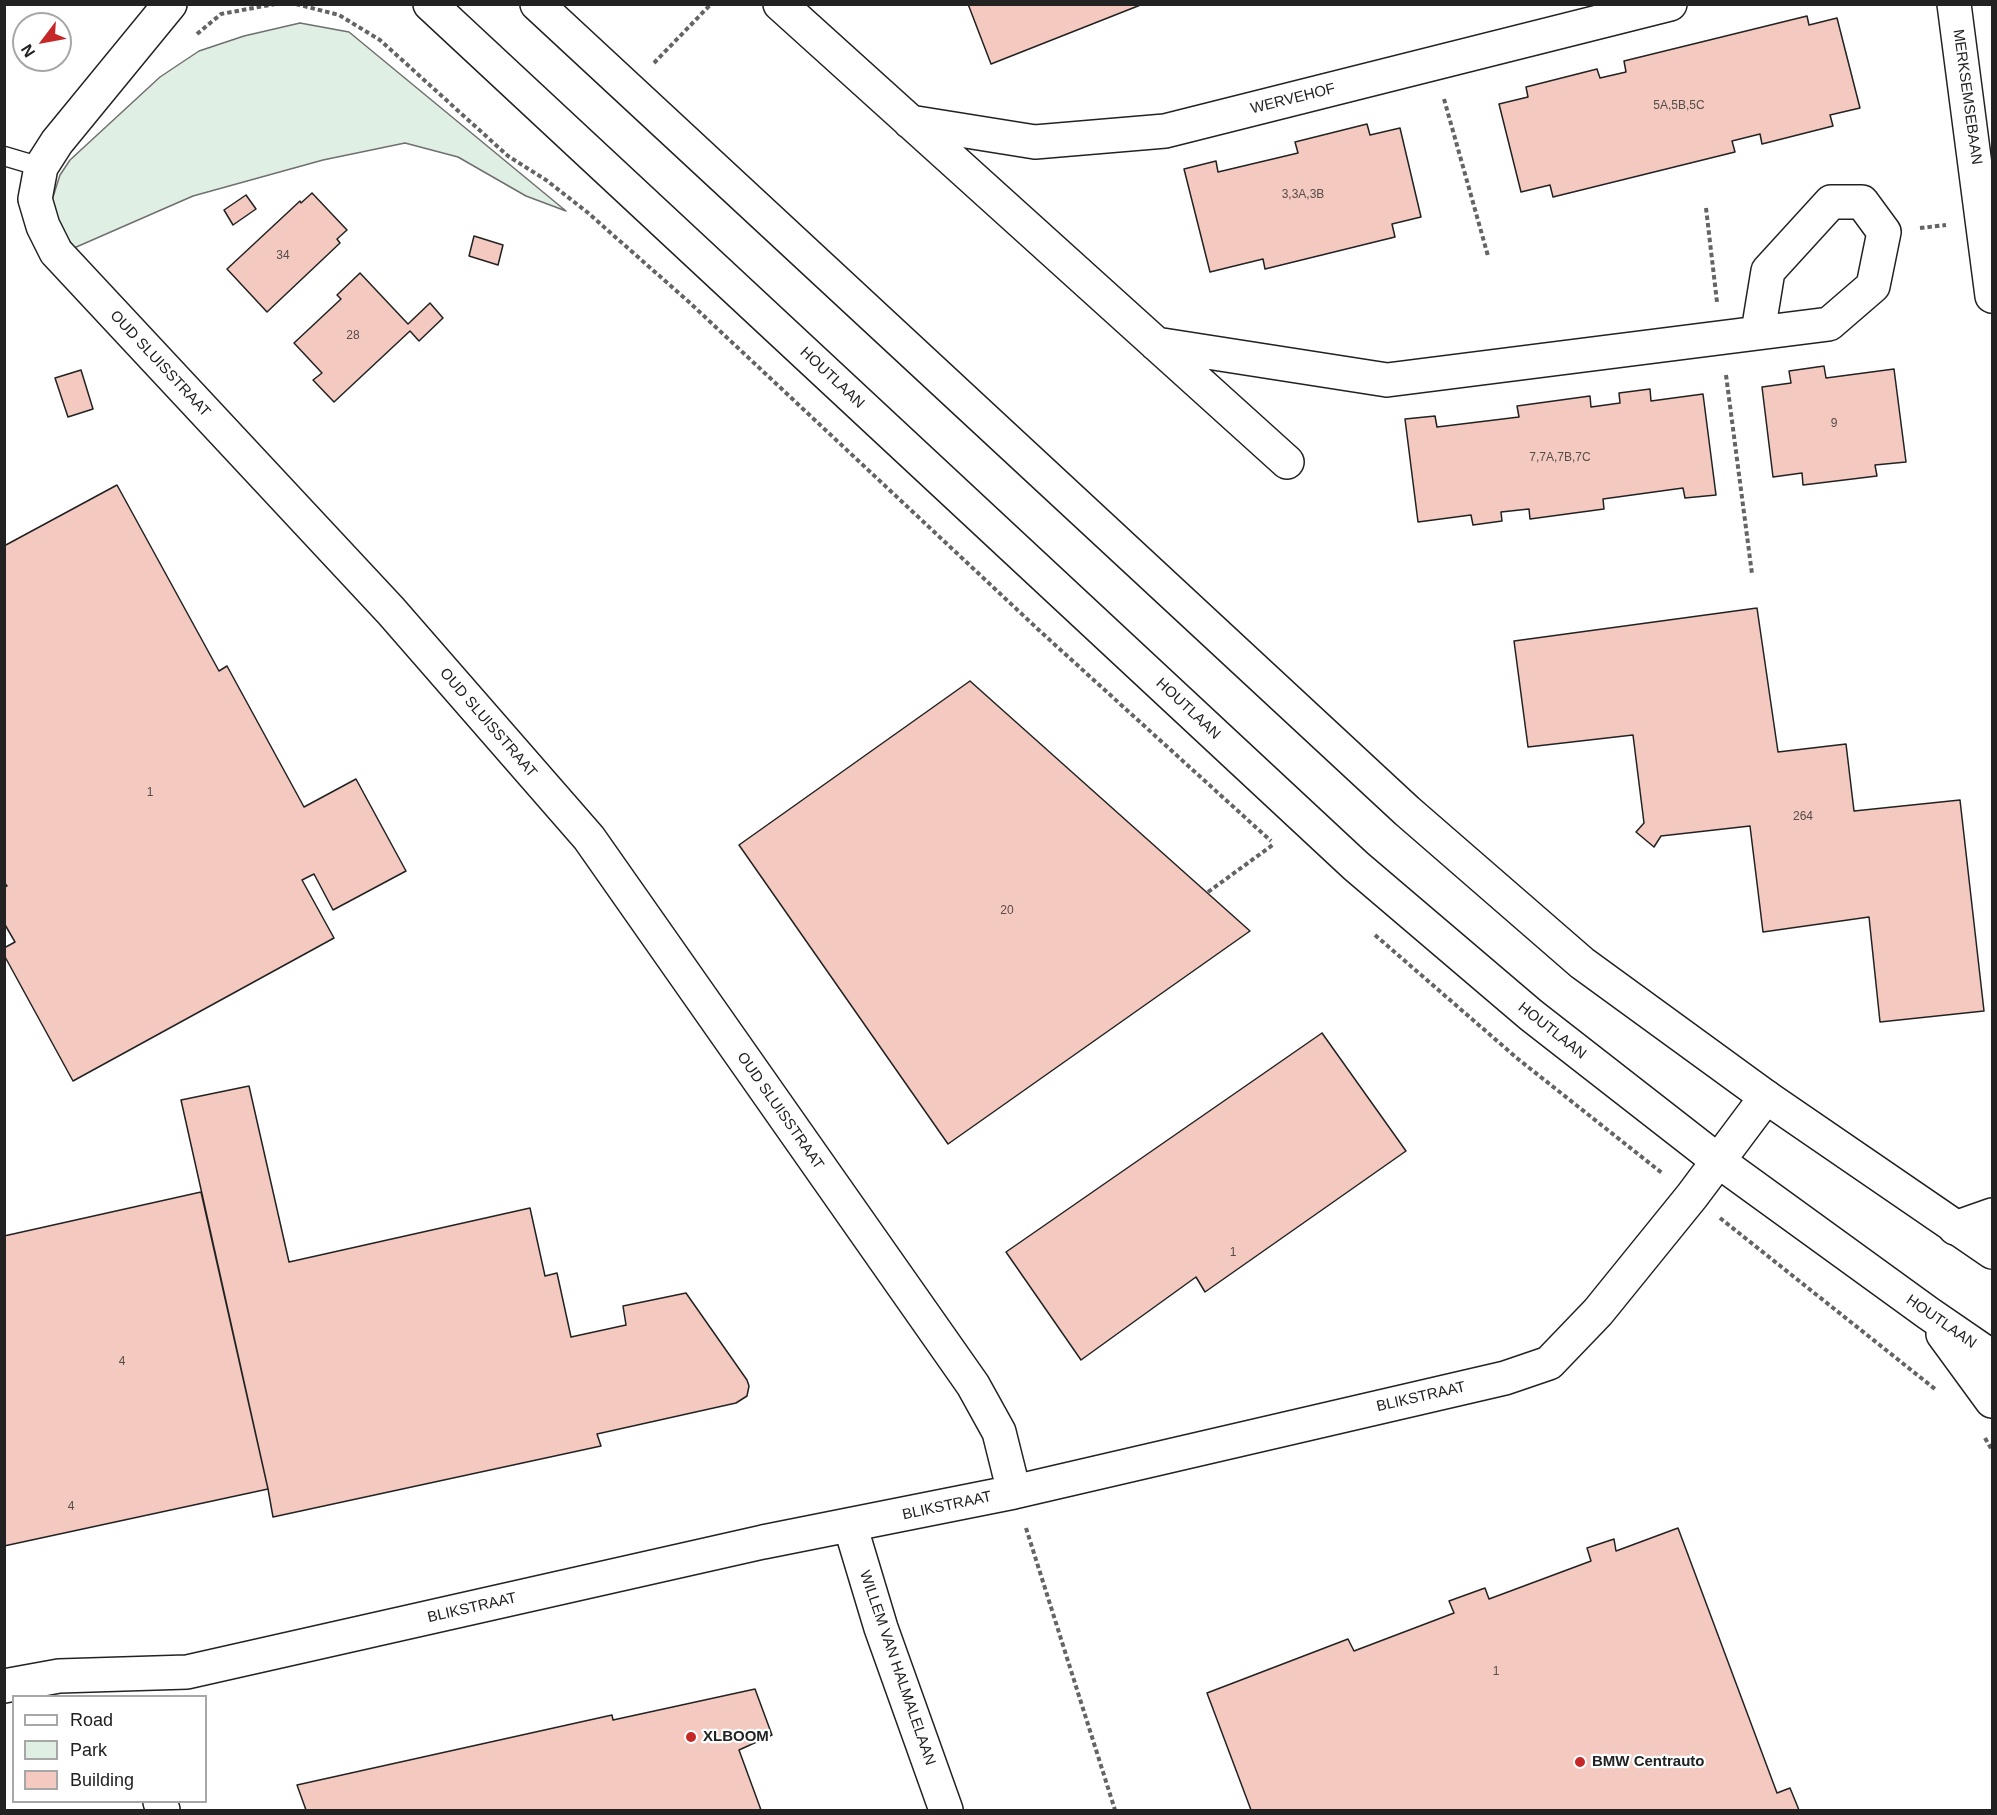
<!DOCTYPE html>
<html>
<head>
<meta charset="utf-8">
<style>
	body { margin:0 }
	#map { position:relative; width:1997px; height:1815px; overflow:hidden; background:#fff; font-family:Arial,sans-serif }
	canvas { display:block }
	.frame { position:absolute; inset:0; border:6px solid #222; pointer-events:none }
	.legend { position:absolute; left:12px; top:1695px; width:195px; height:108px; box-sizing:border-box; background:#fff; border:2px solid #a7a7a7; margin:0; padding:8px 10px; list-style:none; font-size:18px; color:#222 }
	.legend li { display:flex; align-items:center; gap:12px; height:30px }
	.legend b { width:30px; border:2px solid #a7a7a7 }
	.north { position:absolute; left:12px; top:12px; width:60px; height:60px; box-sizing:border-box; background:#fff; border:2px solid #a7a7a7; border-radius:50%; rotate:238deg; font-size:16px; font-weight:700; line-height:24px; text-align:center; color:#222 }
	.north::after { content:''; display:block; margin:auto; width:21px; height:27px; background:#c62828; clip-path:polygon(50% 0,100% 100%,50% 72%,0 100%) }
</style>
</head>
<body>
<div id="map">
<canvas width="1997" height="1815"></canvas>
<div class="frame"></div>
<ul class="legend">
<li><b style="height:8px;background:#fff"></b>Road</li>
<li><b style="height:16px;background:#e0efe3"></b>Park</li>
<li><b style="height:16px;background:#f3c9c0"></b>Building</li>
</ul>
<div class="north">N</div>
</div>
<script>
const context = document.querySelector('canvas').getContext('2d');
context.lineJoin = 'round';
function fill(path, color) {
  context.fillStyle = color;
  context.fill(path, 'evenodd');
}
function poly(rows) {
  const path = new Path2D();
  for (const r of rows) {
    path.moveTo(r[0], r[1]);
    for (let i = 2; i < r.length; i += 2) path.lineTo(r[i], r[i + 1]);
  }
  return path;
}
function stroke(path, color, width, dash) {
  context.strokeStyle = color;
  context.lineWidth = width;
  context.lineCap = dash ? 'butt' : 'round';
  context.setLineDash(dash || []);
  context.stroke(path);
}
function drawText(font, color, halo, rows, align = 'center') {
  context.font = font + ' Arial,sans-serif';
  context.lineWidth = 4.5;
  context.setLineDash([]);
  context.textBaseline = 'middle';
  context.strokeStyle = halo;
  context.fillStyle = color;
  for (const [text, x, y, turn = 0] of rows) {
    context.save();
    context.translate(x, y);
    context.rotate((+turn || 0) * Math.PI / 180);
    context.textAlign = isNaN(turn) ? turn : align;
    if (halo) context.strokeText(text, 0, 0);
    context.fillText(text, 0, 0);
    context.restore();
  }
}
const green = poly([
	[300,23,349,32,566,211,526,196,458,157,405,143,323,160,193,196,74,248,57,222,52,200,60,175,70,160,160,77,199,51,244,36,300,23]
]);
fill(green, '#e0efe3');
stroke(green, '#6f6f6f', 1.5);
const building = poly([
	[968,4,1143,4,991,64,968,4],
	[1807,16,1809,25,1837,18,1860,108,1830,115,1833,126,1762,144,1760,134,1732,141,1735,152,1553,197,1550,185,1521,192,1499,104,1528,97,1526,87,1597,69,1600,78,1626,72,1624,61,1807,16],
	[1367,124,1370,135,1400,128,1421,217,1392,224,1395,237,1265,269,1263,259,1210,272,1184,169,1216,161,1218,172,1298,153,1295,142,1367,124],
	[312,193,347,230,337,239,340,243,267,312,227,269,300,201,301,203,312,193],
	[246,195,256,209,233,225,224,210,246,195],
	[474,236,503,245,498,265,469,256,474,236],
	[360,273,408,324,430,303,443,318,419,341,410,331,334,402,313,380,322,373,294,343,341,299,337,295,360,273],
	[1824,366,1826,378,1894,369,1906,462,1875,465,1877,476,1803,485,1802,473,1773,477,1762,387,1791,383,1789,371,1824,366],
	[81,370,93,409,68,417,55,378,81,370],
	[1650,389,1651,401,1703,394,1716,495,1685,498,1683,488,1603,499,1604,509,1530,519,1529,509,1501,512,1502,521,1473,525,1471,515,1418,522,1405,419,1435,416,1437,427,1519,417,1517,406,1590,396,1591,407,1620,403,1619,393,1650,389],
	[117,485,219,671,227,666,304,807,356,779,406,871,333,910,314,874,302,880,334,938,73,1081,4,955,4,948,15,942,4,923,4,887,7,886,4,882,4,546,117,485],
	[1757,608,1778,752,1846,744,1854,811,1960,800,1984,1011,1880,1022,1869,917,1763,932,1750,826,1661,836,1654,847,1636,832,1644,823,1633,735,1528,747,1514,641,1757,608],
	[970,681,1250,931,948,1144,739,845,970,681],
	[1322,1033,1406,1151,1205,1292,1196,1277,1081,1360,1006,1252,1322,1033],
	[249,1086,289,1262,530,1208,545,1276,557,1273,571,1337,626,1325,623,1306,686,1293,747,1380,749,1386,747,1396,736,1403,597,1434,601,1446,273,1517,268,1489,181,1100,249,1086],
	[201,1192,268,1489,4,1546,4,1236,201,1192],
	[1678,1528,1777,1793,1790,1788,1799,1810,1251,1810,1207,1693,1348,1639,1354,1651,1454,1613,1449,1601,1485,1588,1489,1599,1591,1561,1587,1548,1614,1539,1616,1551,1678,1528],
	[755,1689,772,1735,739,1750,761,1810,306,1810,297,1785,612,1715,613,1720,755,1689]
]);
fill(building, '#f3c9c0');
stroke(building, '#222', 1.5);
const lane = poly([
	[4,156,41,167]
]);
const street = poly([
	[170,4,57,142,41,167,35,199,43,226,56,252,391,611,589,838,973,1385,999,1432,1014,1492],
	[780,4,1287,462],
	[910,122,1035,142,1165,131,1670,4],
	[1156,344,1387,380,1829,324,1873,286,1884,232,1862,202,1831,202,1768,271,1758,332],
	[850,1525,881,1628,946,1810],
	[4,1686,59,1676,187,1672,763,1542,1014,1492,1505,1378,1549,1363,1598,1312,1692,1196,1766,1097],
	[160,1802,163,1810]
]);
const secondary = poly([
	[1954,4,1992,296],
	[1955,1228,1992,1215]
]);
const primary = poly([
	[430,4,1356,866,1531,1015,1717,1160,1928,1313,1992,1357],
	[537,4,1407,811,1582,963,1766,1097,1992,1252],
	[1943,1334,1992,1401]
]);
stroke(lane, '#222', 21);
stroke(street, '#222', 36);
stroke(secondary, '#222', 36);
stroke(primary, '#222', 36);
stroke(poly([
	[296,4,339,15,380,40,508,156,546,180,587,212,689,302,1042,633,1271,841],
	[197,34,221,14,275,4],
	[654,63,711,4],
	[1444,99,1488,256],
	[1706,208,1717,302],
	[1920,228,1946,225],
	[1726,375,1752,574],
	[1208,892,1274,844],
	[1375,935,1518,1059,1662,1173],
	[1720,1218,1935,1389],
	[1985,1438,1992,1450],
	[1026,1528,1115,1810]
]), '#646464', 4, [4.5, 3]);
stroke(lane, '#fff', 18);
stroke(street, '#fff', 33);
stroke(secondary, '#fff', 33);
stroke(primary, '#fff', 33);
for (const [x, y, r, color] of [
	[691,1737,6,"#c62828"],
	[1580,1762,6,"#c62828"]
]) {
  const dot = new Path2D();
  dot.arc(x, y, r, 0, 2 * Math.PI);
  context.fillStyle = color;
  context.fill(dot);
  stroke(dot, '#fff', 2);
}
drawText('12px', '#564c4a', null, [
	["5A,5B,5C",1679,106],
	["3,3A,3B",1303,195],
	["34",283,256],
	["28",353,336],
	["9",1834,424],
	["7,7A,7B,7C",1560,458],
	["1",150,793],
	["264",1803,817],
	["20",1007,911],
	["1",1233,1253],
	["4",122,1362],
	["4",71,1507],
	["1",1496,1672]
]);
drawText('15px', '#222', '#fff', [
	["MERKSEMSEBAAN",1967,97,82],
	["WERVEHOF",1293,99,-14],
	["OUD SLUISSTRAAT",160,364,47],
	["HOUTLAAN",832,378,43],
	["HOUTLAAN",1188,709,43],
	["OUD SLUISSTRAAT",488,723,49],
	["HOUTLAAN",1552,1031,38],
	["OUD SLUISSTRAAT",780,1111,55],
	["HOUTLAAN",1941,1322,35],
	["BLIKSTRAAT",1421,1397,-13],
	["BLIKSTRAAT",947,1506,-12],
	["BLIKSTRAAT",472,1608,-13],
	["WILLEM VAN HALMALELAAN",897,1668,71]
]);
drawText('bold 15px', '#222', '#fff', [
	["XLBOOM",703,1737],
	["BMW Centrauto",1592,1762]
], 'left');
</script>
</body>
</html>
